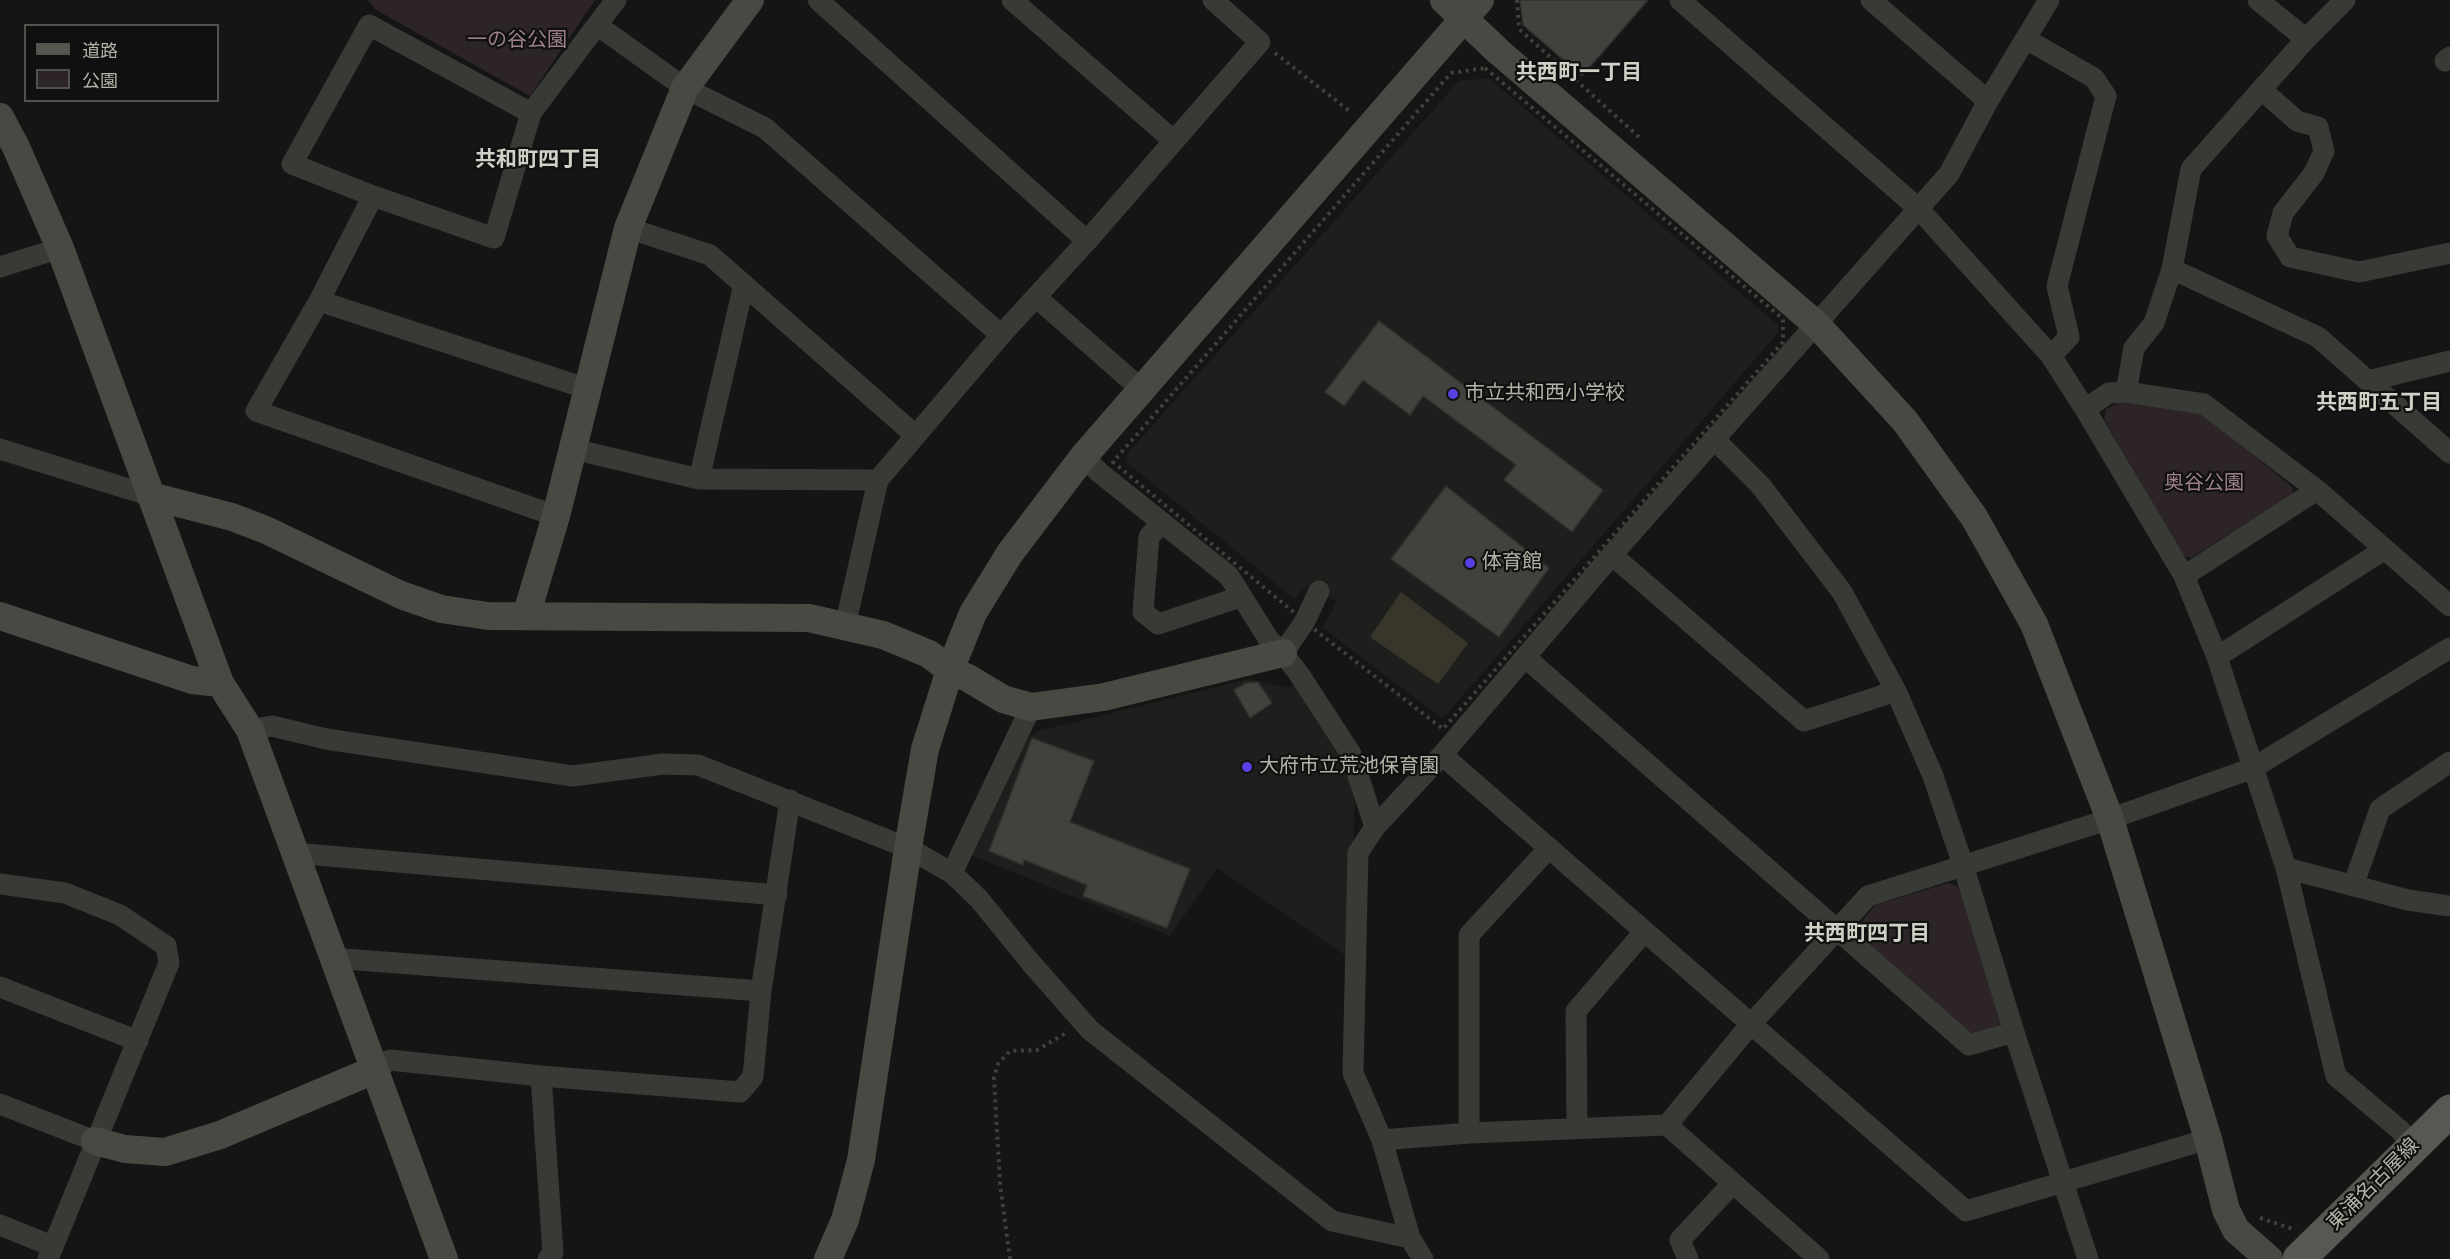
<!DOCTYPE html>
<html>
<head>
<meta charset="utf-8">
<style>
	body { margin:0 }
	#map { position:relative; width:2450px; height:1259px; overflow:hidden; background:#141514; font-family:"Sofia Sans Condensed","Noto Sans JP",sans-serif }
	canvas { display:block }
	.legend { position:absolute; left:24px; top:24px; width:195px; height:78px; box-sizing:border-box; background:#0f100f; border:2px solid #50524c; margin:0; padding:8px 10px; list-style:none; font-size:18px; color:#b2b4a7 }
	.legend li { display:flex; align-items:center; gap:12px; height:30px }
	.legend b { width:30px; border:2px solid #50524c }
</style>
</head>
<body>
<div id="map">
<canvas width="2450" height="1259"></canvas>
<ul class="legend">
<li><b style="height:8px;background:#575851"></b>道路</li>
<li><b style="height:16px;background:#2c2427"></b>公園</li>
</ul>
</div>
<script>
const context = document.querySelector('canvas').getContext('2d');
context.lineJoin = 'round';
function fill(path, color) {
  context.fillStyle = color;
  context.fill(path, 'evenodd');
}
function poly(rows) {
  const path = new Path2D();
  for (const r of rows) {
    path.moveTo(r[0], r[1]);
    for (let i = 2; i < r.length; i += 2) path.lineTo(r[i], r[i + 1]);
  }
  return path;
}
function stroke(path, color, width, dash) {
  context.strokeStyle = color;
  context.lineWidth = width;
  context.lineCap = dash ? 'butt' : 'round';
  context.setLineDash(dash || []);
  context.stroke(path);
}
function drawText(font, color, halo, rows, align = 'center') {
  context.font = font + ' "Sofia Sans Condensed","Noto Sans JP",sans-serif';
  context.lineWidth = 4.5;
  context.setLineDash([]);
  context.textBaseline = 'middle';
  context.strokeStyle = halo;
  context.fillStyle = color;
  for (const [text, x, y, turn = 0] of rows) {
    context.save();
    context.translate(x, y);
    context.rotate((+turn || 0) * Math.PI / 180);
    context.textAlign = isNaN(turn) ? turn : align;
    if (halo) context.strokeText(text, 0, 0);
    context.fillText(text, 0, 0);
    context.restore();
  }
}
fill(poly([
	[1489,78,1778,325,1778,333,1446,715,1440,717,1323,628,1337,601,1306,586,1295,599,1126,462,1127,454,1459,81],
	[1249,679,1288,688,1296,684,1345,764,1355,793,1349,958,1217,868,1170,936,971,855,1025,740,1038,731]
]), '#1e1f1d');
fill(poly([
	[368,0,595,0,530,96,376,10],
	[2120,402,2204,413,2292,487,2293,494,2191,558,2182,555,2104,419,2106,409],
	[1948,883,1959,887,2001,1021,1996,1030,1979,1035,1969,1032,1854,931,1875,905]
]), '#2c2427');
fill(poly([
	[1401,592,1468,643,1438,684,1370,637]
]), '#38362b');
const building = poly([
	[1520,0,1648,0,1582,76,1523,25,1520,0],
	[1379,321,1603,490,1572,532,1504,480,1516,465,1423,396,1410,415,1363,380,1344,406,1325,392,1379,321],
	[1446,486,1549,568,1499,637,1391,559,1446,486],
	[1258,682,1272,703,1250,718,1234,690,1246,683,1258,682],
	[1032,738,1094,761,1070,822,1190,869,1167,928,1083,896,1087,885,1024,860,1023,865,989,851,1032,738]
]);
fill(building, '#41423e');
stroke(building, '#2f312e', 1.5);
stroke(poly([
	[1517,0,1519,29,1639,137],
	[1275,53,1352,113],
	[1485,68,1783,319,1783,342,1443,729,1320,634,1113,462,1451,73,1485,68],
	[2260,1218,2293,1229],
	[1010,1259,1000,1184,994,1078,998,1064,1010,1051,1037,1050,1066,1033]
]), '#40413b', 4, [3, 4.5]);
stroke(poly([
	[616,0,597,25,685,88,765,128,1001,335,878,480,845,626],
	[818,0,1087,241],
	[1012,0,1174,141],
	[1680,0,1919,209,2051,356,2085,409,2184,576,2217,657,2286,868,2336,1076,2400,1130,2413,1145],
	[1871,0,1988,101],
	[2258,0,2306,39],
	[369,25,531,113,494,238,373,196,292,164,369,25],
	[2026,39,2094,78,2106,96,2057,286,2069,337,2051,356],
	[2445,61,2450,57],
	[2262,90,2297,121,2318,127,2324,151,2314,173,2283,213,2277,236,2290,257,2359,272,2450,253],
	[531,113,597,25],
	[373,196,319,301,588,389],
	[628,228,710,255,915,435],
	[0,267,60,248],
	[2172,269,2318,337,2450,453],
	[1036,297,1141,389],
	[319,301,256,411,556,516],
	[1001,335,1087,241,1260,42,1213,0],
	[2368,381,2450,361],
	[2126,392,2134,348,2154,323,2172,269,2191,169,2306,39,2345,0],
	[2085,409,2109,393,2126,392,2204,404,2317,490,2450,606],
	[1715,440,1761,486,1842,592,1896,691,1933,776,1963,865,2014,1032,2088,1259],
	[0,449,151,496],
	[573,449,699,479,878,480],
	[1083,457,1100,473,1229,576,1269,640,1283,653,1299,674,1351,754,1375,827,1358,853,1353,1073,1382,1140,1410,1238,1423,1259],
	[699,479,744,284],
	[1162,522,1149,537,1143,612,1158,624,1240,597],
	[1612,555,1804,721,1896,691],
	[2184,576,2317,490],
	[1283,653,1305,621,1319,591],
	[1525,657,1969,1045,2014,1032],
	[2217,657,2385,549],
	[250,730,272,726,326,739,573,776,663,764,698,765,908,848,952,873,979,899,1031,963,1090,1030,1332,1221,1410,1238],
	[1442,755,1966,1211,2208,1139],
	[1375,827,1442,755,1612,555,1949,174,1988,101,2049,0],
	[294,853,777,895],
	[2286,868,2408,900,2450,906],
	[952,873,1031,707],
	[0,884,65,893,120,915,166,946,169,963,48,1259],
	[2353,886,2380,809,2450,762],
	[332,958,761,991],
	[0,987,138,1041],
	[374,1070,390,1060,541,1076,740,1092,753,1077,761,991,790,800],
	[541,1076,553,1253,548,1259],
	[0,1104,95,1141],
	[1667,1125,1751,1024,1868,896,2110,819,2253,768,2450,648],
	[1577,1129,1576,1011,1644,932],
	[1469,1133,1469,935,1549,848],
	[1382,1140,1469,1133,1667,1125,1819,1259],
	[0,1225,52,1246],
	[1688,1259,1680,1240,1733,1183]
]), '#383a35', 21);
stroke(poly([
	[1444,0,1499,52,1816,324,1905,421,1974,517,2034,624,2110,819,2208,1139,2226,1210,2236,1230,2269,1259],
	[0,117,16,147,60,248,220,683,250,730,444,1259],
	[151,496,232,517,266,530,401,595,441,609,488,616,809,618,883,635,929,654,950,670,968,678,1003,699,1031,707,1104,697,1283,653],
	[0,616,192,680,220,683],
	[526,616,556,516,628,228,685,88,750,0],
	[95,1141,125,1149,165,1152,220,1135,374,1070],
	[828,1259,845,1220,861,1160,908,848,925,749,950,670,973,613,1010,553,1083,457,1480,0]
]), '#484943', 28);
stroke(poly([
	[2299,1259,2450,1111]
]), '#575851', 33);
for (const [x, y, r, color] of [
	[1453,394,6,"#5640e1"],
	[1470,563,6,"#5640e1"],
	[1247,767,6,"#5640e1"]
]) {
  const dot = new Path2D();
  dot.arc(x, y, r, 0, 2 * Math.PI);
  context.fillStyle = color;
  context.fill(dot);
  stroke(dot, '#0f100f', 2);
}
drawText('20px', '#9e7f8d', '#0f100f', [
	["一の谷公園",517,41],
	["奥谷公園",2204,484]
]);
drawText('20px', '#b2b4a7', '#0f100f', [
	["市立共和西小学校",1465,394],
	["体育館",1482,563],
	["大府市立荒池保育園",1259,767]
], 'left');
drawText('20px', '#b2b4a7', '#0f100f', [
	["東浦名古屋線",2374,1185,-45]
]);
drawText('bold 21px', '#cfd1c7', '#0f100f', [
	["共西町一丁目",1579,74],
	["共和町四丁目",538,161],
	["共西町五丁目",2379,404],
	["共西町四丁目",1867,935]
]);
</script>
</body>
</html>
